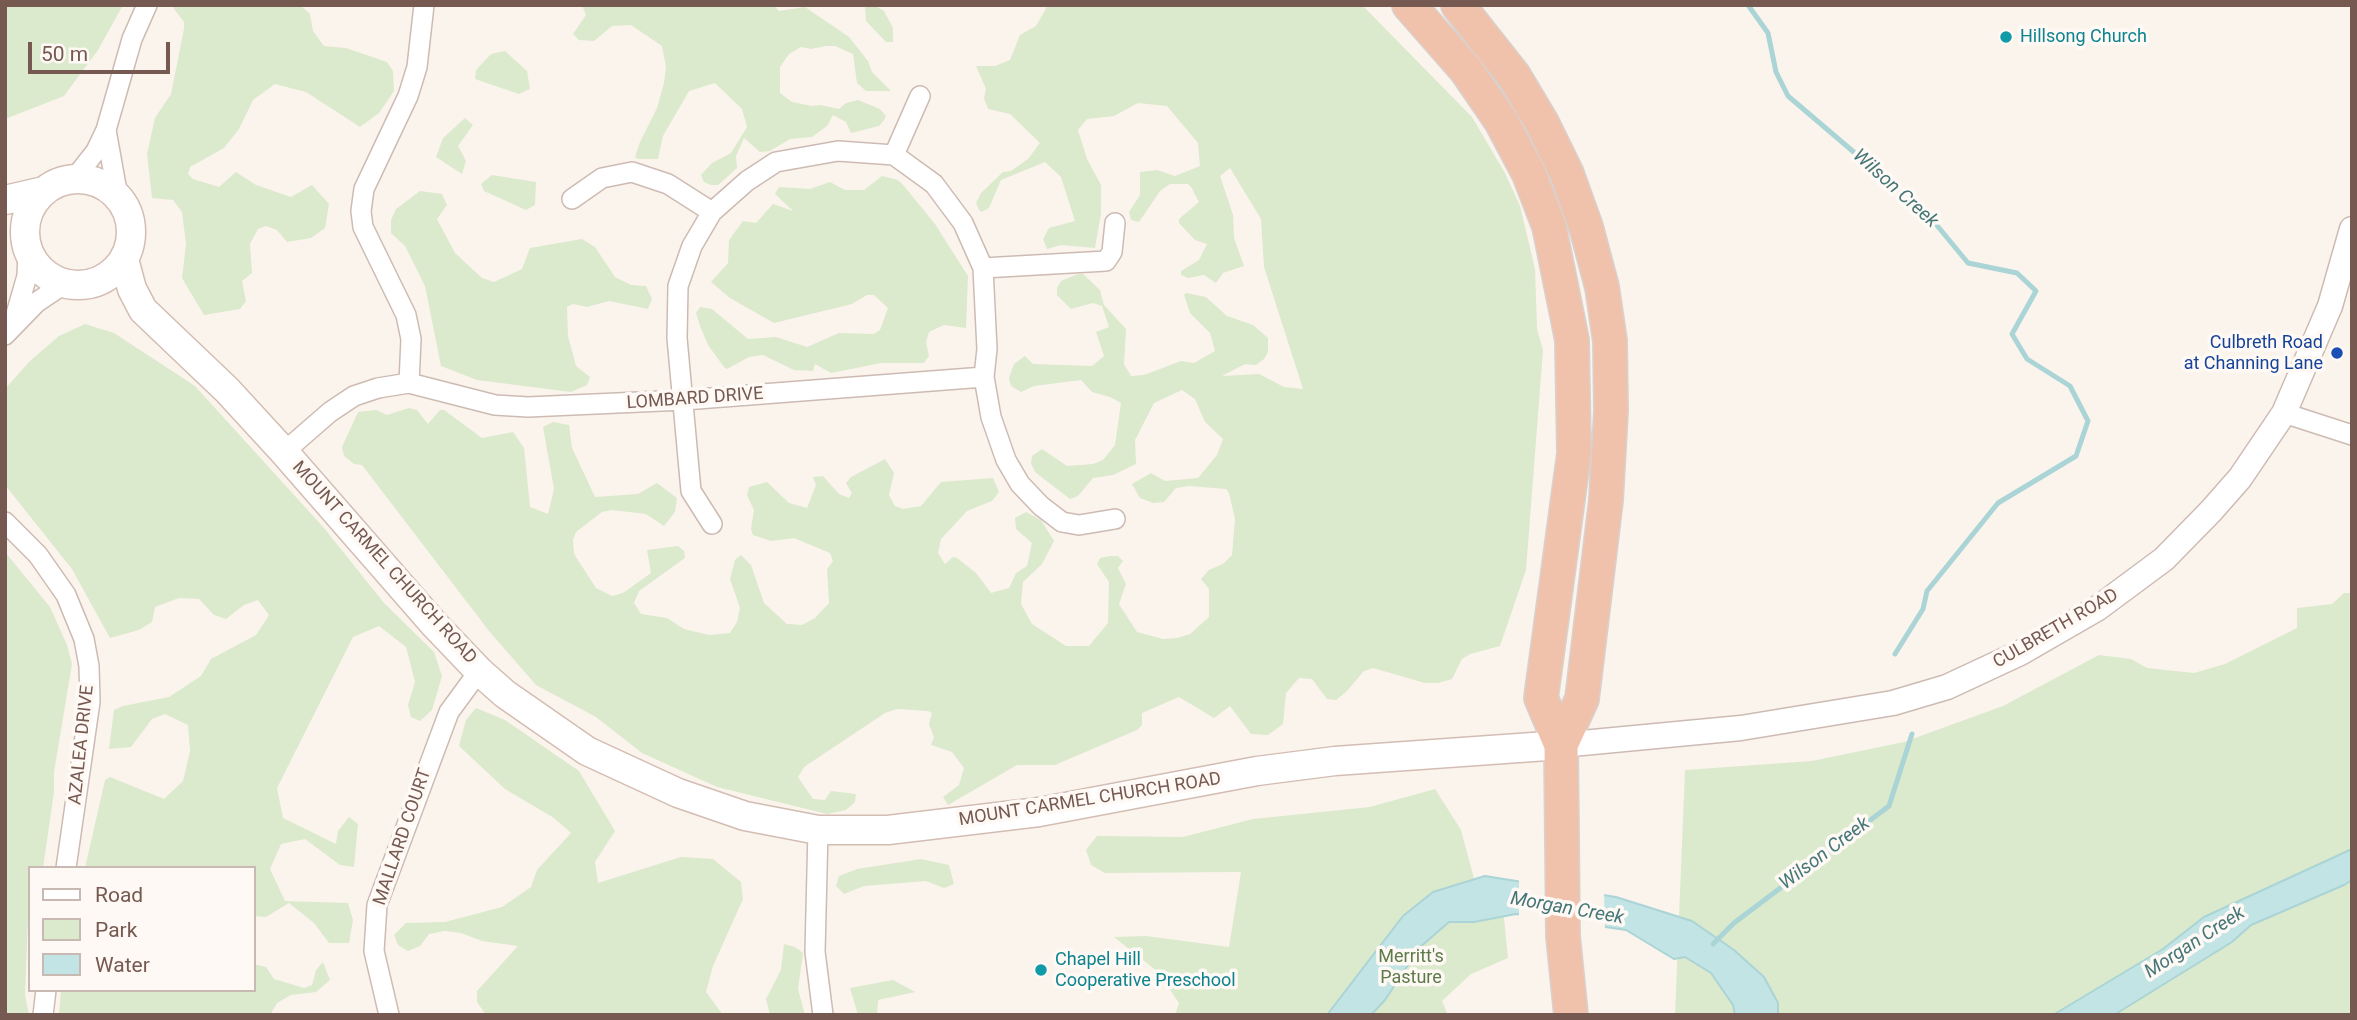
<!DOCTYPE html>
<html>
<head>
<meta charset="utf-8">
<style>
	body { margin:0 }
	#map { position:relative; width:2357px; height:1020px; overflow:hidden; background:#fbf4ed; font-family:Roboto,sans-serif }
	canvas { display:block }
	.frame { position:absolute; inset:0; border:7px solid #765951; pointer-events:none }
	.legend { position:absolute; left:28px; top:866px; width:228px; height:126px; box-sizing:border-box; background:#fef9f4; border:2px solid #c8b9b3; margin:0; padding:9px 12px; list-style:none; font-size:21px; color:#765951 }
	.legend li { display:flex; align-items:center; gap:14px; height:35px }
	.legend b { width:35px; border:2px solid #c8b9b3 }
	.scale { position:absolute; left:28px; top:42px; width:142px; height:32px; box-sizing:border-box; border:4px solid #765951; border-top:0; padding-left:9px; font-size:21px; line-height:24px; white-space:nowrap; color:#765951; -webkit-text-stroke:5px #fef9f4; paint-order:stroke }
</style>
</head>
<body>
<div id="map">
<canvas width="2357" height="1020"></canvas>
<div class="frame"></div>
<ul class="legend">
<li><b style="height:9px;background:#fff"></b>Road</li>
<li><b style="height:19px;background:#dbe9cc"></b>Park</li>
<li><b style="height:19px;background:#c2e4e4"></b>Water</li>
</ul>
<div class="scale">50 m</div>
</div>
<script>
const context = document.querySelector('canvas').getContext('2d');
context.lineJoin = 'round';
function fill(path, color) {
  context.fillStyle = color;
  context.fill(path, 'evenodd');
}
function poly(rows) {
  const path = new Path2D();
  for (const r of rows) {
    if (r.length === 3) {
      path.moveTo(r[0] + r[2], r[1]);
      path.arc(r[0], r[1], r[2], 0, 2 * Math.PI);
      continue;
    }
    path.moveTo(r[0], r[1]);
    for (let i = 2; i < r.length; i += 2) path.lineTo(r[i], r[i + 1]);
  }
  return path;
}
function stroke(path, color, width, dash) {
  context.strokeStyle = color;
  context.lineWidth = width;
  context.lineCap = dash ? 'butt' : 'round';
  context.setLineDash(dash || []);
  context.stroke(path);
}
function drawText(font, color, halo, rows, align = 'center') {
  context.font = font + ' Roboto,sans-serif';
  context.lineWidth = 7;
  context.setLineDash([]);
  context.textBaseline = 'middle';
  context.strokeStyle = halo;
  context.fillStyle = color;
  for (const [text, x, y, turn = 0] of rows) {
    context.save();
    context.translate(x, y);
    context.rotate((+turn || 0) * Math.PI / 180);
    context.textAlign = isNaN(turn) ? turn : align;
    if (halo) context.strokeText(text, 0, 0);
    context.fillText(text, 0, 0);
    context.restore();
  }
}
fill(poly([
	[5,5,123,5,98,50,64,96,5,119],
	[171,5,300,5,310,14,313,31,324,46,346,48,387,62,393,71,394,91,379,113,360,127,306,92,275,84,253,100,239,129,224,148,190,167,188,174,193,179,219,187,236,172,256,185,291,197,312,185,329,204,325,228,311,238,287,242,277,230,266,226,258,229,250,244,252,273,242,281,246,301,240,309,204,315,182,278,186,244,182,212,173,200,152,198,147,154,155,118,171,94,184,29,184,22],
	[582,5,773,5,779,11,805,7,849,37,868,61,872,72,891,91,866,91,857,83,853,54,835,46,826,46,811,49,801,47,789,54,780,67,780,93,792,102,812,106,820,105,839,109,846,103,858,100,880,109,886,116,884,120,879,126,851,133,846,122,833,115,827,126,812,137,790,139,770,151,760,152,744,138,736,156,737,168,718,185,711,185,704,182,701,175,712,163,731,153,747,127,742,109,715,83,689,91,663,136,658,159,638,159,635,157,640,142,657,108,664,83,666,67,662,46,631,25,612,26,594,41,579,40,573,34,586,15],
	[865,5,874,5,884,11,893,28,893,42,886,42,866,21],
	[1048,5,1362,5,1472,117,1505,173,1520,206,1535,269,1537,329,1543,350,1526,570,1500,646,1470,654,1462,659,1452,679,1438,683,1425,683,1373,668,1364,671,1346,692,1336,700,1327,699,1312,679,1299,678,1286,693,1283,724,1268,735,1251,734,1230,706,1214,718,1179,697,1142,713,1142,725,1137,730,1055,765,1017,765,948,805,943,797,959,785,964,768,952,752,931,745,934,737,929,724,932,713,928,711,897,709,885,713,804,767,798,777,813,799,825,800,831,791,856,794,855,802,846,810,827,814,717,787,642,753,596,717,536,685,489,631,362,465,354,464,344,456,342,447,358,412,376,410,387,415,409,408,417,410,428,424,440,410,444,410,482,438,513,432,524,448,530,507,548,514,554,489,543,427,553,422,569,425,572,448,595,497,638,494,657,483,677,498,675,512,664,526,646,514,612,510,602,512,576,532,573,540,574,554,596,588,612,596,623,593,651,573,647,550,678,546,684,551,685,558,639,591,634,603,641,614,667,618,684,629,709,635,730,633,737,622,740,608,730,579,735,560,741,555,751,565,764,603,787,624,802,625,815,618,829,603,827,569,833,561,830,553,794,538,771,541,753,535,751,529,754,510,747,495,749,487,767,482,789,503,807,508,816,485,813,477,823,476,839,494,849,498,852,493,846,483,851,477,885,459,894,473,889,495,895,506,903,509,921,506,941,482,993,478,999,492,992,501,967,511,941,539,938,553,945,564,953,557,957,558,976,573,991,593,1009,588,1016,573,1027,566,1032,543,1016,529,1015,518,1026,512,1041,520,1054,541,1042,564,1023,582,1021,604,1032,624,1066,646,1089,646,1108,623,1109,582,1097,564,1100,558,1110,556,1118,556,1123,561,1118,568,1126,584,1119,604,1137,632,1163,639,1177,638,1190,634,1209,617,1209,589,1201,579,1209,570,1223,564,1232,555,1235,519,1229,493,1226,489,1189,486,1176,488,1164,502,1153,503,1140,498,1132,484,1151,473,1165,481,1198,478,1217,455,1223,439,1205,422,1195,399,1182,390,1154,403,1135,440,1136,464,1113,475,1093,478,1078,496,1070,499,1035,472,1031,463,1032,456,1042,449,1067,466,1093,464,1103,460,1115,445,1121,403,1110,397,1092,392,1081,380,1034,386,1021,392,1011,386,1009,378,1014,364,1025,356,1033,364,1092,366,1104,356,1096,332,1109,327,1102,306,1093,303,1071,309,1057,295,1057,288,1061,281,1078,274,1083,274,1100,290,1104,305,1126,329,1124,364,1131,376,1144,375,1181,361,1194,363,1215,351,1210,333,1190,313,1184,295,1186,293,1206,297,1227,316,1253,325,1268,338,1268,352,1264,359,1256,365,1245,364,1222,376,1259,374,1284,387,1303,389,1264,267,1261,219,1230,168,1220,176,1233,215,1234,238,1244,266,1223,273,1216,283,1204,275,1188,278,1181,275,1181,271,1199,260,1207,244,1195,240,1179,223,1179,219,1199,202,1191,187,1188,184,1170,184,1160,191,1139,222,1131,220,1129,212,1140,195,1140,172,1157,170,1175,176,1200,166,1198,143,1167,106,1138,103,1114,116,1087,119,1078,130,1087,159,1101,185,1101,213,1095,248,1061,245,1047,249,1043,239,1049,228,1075,221,1061,177,1045,162,1001,180,989,208,982,212,979,210,976,203,981,193,1003,172,1011,171,1028,159,1040,143,1010,114,988,109,984,98,986,89,976,66,995,66,1010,60,1020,35,1036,26],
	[505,51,527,71,530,89,519,94,475,79,476,70,491,54],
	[465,118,473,125,458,146,466,161,462,174,436,157,443,138],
	[492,175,536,182,535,205,526,210,484,191,481,184],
	[882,176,898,180,904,186,935,224,968,276,966,328,944,325,929,332,926,342,929,356,924,363,881,363,831,373,815,364,813,371,794,370,763,355,749,357,727,369,724,367,708,345,700,326,696,313,700,307,712,309,748,339,776,337,807,347,839,333,874,334,880,330,888,308,874,295,867,295,852,304,774,323,730,298,711,282,728,263,729,240,743,221,756,223,773,204,793,211,775,194,779,187,810,189,830,182,845,190,864,190],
	[420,191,442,194,447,205,437,219,455,253,482,278,494,282,522,269,530,248,582,239,595,247,615,277,631,285,646,286,652,299,648,309,609,301,587,307,573,304,567,307,568,336,576,366,590,377,587,385,571,392,477,380,441,366,425,286,405,246,391,233,391,220,396,209],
	[85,324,114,333,195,386,324,528,384,603,434,652,442,676,432,710,420,721,411,717,408,705,415,682,406,647,379,626,353,637,277,788,283,818,336,844,338,831,349,817,358,824,354,867,340,865,305,839,281,844,270,869,285,901,348,903,353,920,349,943,329,943,314,923,289,903,266,917,254,916,254,868,85,868,105,780,110,777,164,799,183,781,190,751,188,725,165,714,152,719,131,747,109,749,114,710,123,706,169,697,201,676,211,659,256,635,269,615,258,600,244,605,226,619,214,615,199,599,179,598,155,607,152,622,139,630,110,638,72,569,5,485,5,389,30,361,59,336],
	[5,552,50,607,67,645,72,664,54,772,54,792,43,868,30,868,25,995,29,1015,5,1015],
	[2344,593,2352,593,2352,1015,1675,1015,1685,770,1812,761,1904,742,2003,706,2099,655,2131,659,2147,668,2194,673,2225,664,2297,628,2297,608,2332,604],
	[476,708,505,720,579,771,615,831,595,862,598,883,681,857,713,859,741,882,743,899,713,966,706,992,723,1015,486,1015,477,1002,477,991,518,946,482,941,461,933,445,931,429,934,420,946,408,951,398,945,394,935,406,923,445,922,502,907,531,887,537,870,571,833,554,818,505,789,459,746,466,720],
	[1435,789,1461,830,1476,886,1500,879,1508,958,1471,974,1442,1001,1448,1015,1175,1015,1179,1003,1158,972,1114,937,1146,936,1229,947,1241,872,1105,873,1091,865,1086,850,1097,836,1183,837,1253,819,1370,807],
	[921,859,949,865,954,884,944,888,926,881,864,886,844,894,836,886,839,876,857,869],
	[784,944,795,947,803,953,798,989,805,1015,770,1015,766,999,781,970],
	[323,962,330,980,316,992,291,995,277,1003,270,1015,59,1015,61,990,254,990,254,964,266,967,274,979,304,988,312,985,316,970],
	[893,980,915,992,878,1000,877,1015,858,1015,850,988]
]), '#dbe9cc');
const water = poly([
	[2352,849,2352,880,2344,885,2251,925,2232,942,2114,1015,2053,1015,2163,949,2204,917,2352,849],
	[1485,876,1616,897,1692,921,1734,950,1764,977,1778,1003,1778,1015,1735,1015,1733,1005,1711,973,1685,957,1674,959,1626,930,1516,914,1474,922,1449,922,1419,948,1385,1000,1371,1015,1327,1015,1403,916,1433,892,1485,876]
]);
fill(water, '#c2e4e4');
stroke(water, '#aad4d5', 2);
fill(poly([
	[1519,878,1604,892,1605,931,1519,917]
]), '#fbf4ed');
stroke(poly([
	[1748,5,1768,33,1776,72,1788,96,1930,217,1968,263,2017,273,2036,291,2012,334,2027,359,2070,386,2088,421,2076,456,1998,503,1927,591,1923,609,1895,654],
	[1713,944,1734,923,1889,806,1912,734]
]), '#aad4d5', 5);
const minor = poly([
	[106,130,118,197],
	[894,155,920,96],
	[74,179,96,151,106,130,132,39,147,5],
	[572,199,602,178,632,172,668,184,712,212],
	[983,268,1106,261,1112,252,1115,223],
	[14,321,27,276,28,252],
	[5,335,37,302,64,284],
	[409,383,411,339,406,315,363,227,361,211,364,189,408,96,417,67,424,5],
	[2284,413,2352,435],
	[284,452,330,412,354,396,378,388,409,383,495,405,528,407,684,400,984,377],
	[5,522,38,555,66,595,84,639,89,666,90,702,66,868],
	[712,524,691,491,677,338,678,286,692,246,712,212,747,181,776,162,838,151,894,155,934,184,963,223,983,268,987,349,984,377,991,417,1006,460,1020,484,1041,506,1062,522,1079,525,1115,519],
	[818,830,815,952,823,1015],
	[43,1015,46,990],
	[389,1015,374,951,377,905,449,712,479,671]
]);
const tertiary = poly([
	[1561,745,1741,728,1893,703,1947,687,2020,653,2098,608,2164,559,2211,511,2240,478,2284,413,2330,306,2352,229]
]);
const secondary = poly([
	[78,232,53],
	[5,200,44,191],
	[124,259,132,289,143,310,227,390,284,452,434,624,479,671,505,694,587,751,678,793,745,816,818,830,888,830,1039,812,1257,771,1335,761,1561,745]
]);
const trunk = poly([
	[1409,5,1466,70,1501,121,1529,174,1549,226,1572,340,1574,454,1541,698,1561,745,1563,936,1571,1015],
	[1458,5,1514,76,1542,123,1567,174,1586,227,1602,287,1610,341,1611,411,1606,500,1582,699,1561,745]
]);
stroke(minor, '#cdbbb3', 22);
stroke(tertiary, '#cdbbb3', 27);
stroke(secondary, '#d3bdb3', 31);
stroke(trunk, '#d9d1ce', 36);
stroke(minor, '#fff', 19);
stroke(tertiary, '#fff', 24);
stroke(secondary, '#fff', 28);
stroke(trunk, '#f1c2ab', 33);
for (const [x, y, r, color] of [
	[2006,37,7,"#0f9aa8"],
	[2337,353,7,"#1a4fb4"],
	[1041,970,7,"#0f9aa8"]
]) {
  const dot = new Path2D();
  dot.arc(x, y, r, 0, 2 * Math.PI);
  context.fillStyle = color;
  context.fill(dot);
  stroke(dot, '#fef9f4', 2.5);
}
drawText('18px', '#0d838f', '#fef9f4', [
	["Hillsong Church",2020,37],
	["Chapel Hill",1055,960],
	["Cooperative Preschool",1055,981]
], 'left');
drawText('18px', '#164399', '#fef9f4', [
	["Culbreth Road",2323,343],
	["at Channing Lane",2323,364]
], 'right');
drawText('18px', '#765951', '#fef9f4', [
	["LOMBARD DRIVE",695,399,-4],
	["MOUNT CARMEL CHURCH ROAD",384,563,48],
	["CULBRETH ROAD",2056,629,-30],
	["AZALEA DRIVE",82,745,-84],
	["MOUNT CARMEL CHURCH ROAD",1090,800,-9],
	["MALLARD COURT",403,837,-71]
]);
drawText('18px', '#5e7a4a', '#fef9f4', [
	["Merritt's",1411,957],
	["Pasture",1411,978]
]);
drawText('italic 19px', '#457678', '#fef9f4', [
	["Wilson Creek",1895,189,42],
	["Wilson Creek",1825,854,-37],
	["Morgan Creek",1567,909,10],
	["Morgan Creek",2195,943,-33]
]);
</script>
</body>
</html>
